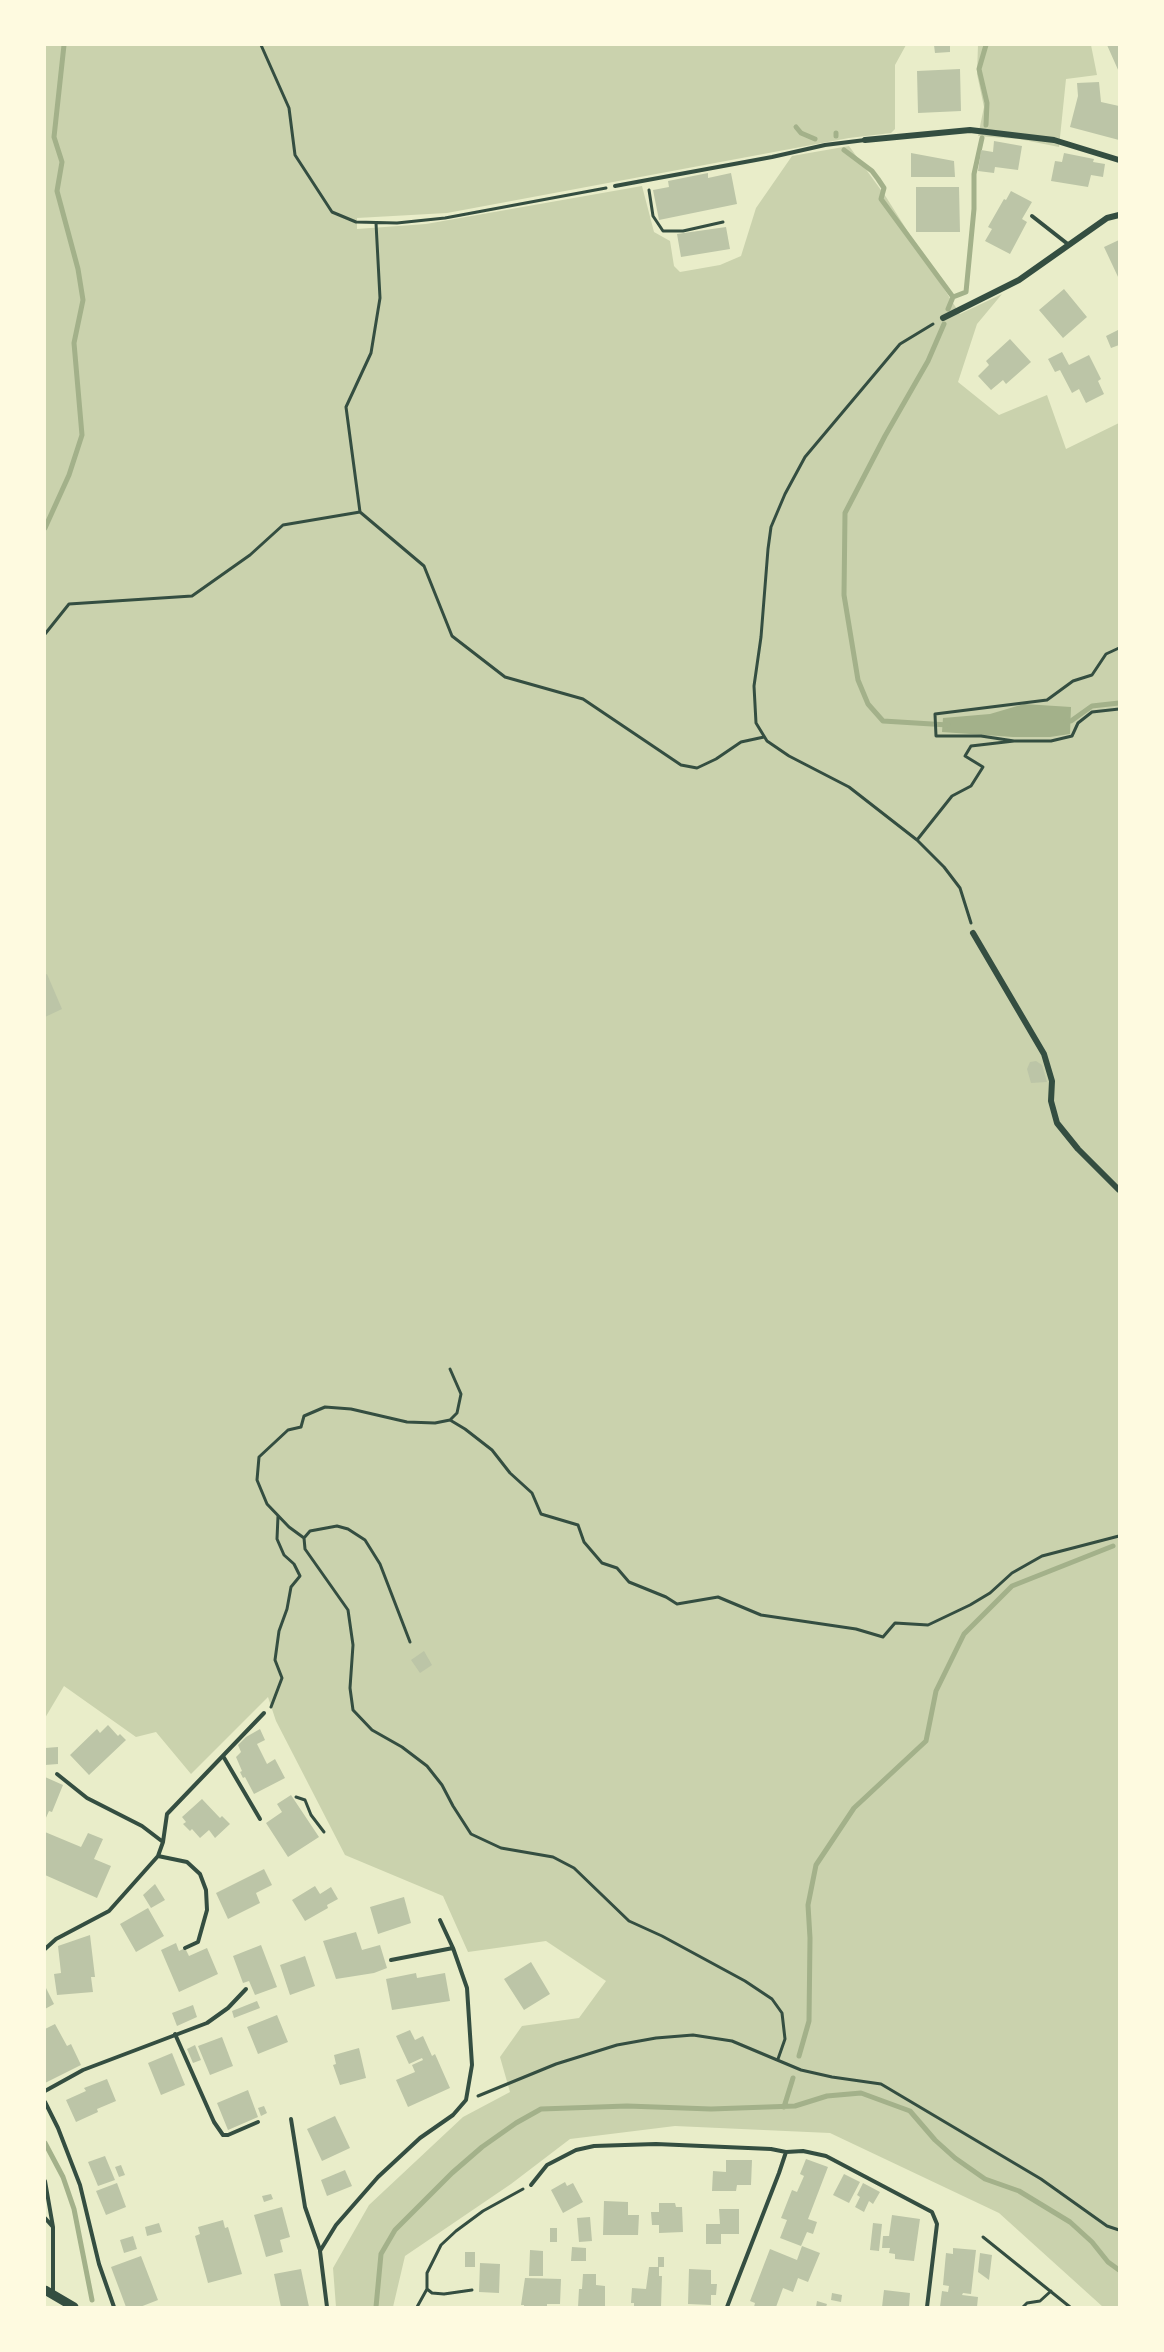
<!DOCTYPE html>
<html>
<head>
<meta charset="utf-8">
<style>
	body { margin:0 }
	#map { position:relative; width:1164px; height:2352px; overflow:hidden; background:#e9edc9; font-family:Montserrat,sans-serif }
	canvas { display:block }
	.frame { position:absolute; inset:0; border:46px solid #fefae0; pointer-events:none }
</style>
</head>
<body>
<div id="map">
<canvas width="1164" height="2352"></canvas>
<div class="frame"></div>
</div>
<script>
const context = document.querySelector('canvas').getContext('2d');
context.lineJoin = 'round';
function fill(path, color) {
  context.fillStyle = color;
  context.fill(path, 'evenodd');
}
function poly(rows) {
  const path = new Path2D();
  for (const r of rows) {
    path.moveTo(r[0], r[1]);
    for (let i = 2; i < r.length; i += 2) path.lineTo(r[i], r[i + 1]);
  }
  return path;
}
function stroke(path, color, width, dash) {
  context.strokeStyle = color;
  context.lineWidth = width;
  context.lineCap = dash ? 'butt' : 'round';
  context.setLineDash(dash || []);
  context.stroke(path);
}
fill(poly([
	[45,45,906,45,895,65,895,129,891,133,849,138,447,213,357,218,357,229,426,224,642,186,654,232,670,241,674,266,680,272,720,265,741,256,756,208,792,156,849,146,886,197,960,314,1002,294,977,324,958,382,999,415,1047,395,1066,449,1119,423,1119,2307,1103,2307,999,2213,830,2133,675,2126,570,2139,511,2184,405,2256,393,2307,336,2307,333,2268,369,2205,463,2117,510,2092,500,2057,522,2026,579,2018,606,1981,546,1941,468,1952,443,1896,345,1855,276,1721,268,1697,191,1774,156,1732,136,1737,64,1686,45,1718],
	[978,45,1091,45,1097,75,1066,79,1059,147,1019,139,978,136,984,107,977,74]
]), '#cad2ad');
fill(poly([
	[1024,704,1071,707,1070,734,1050,737,1013,737,942,732,943,718,990,714]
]), '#a3b18a');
stroke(poly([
	[986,125,987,103,979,69,986,45],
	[796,127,801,133,815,139],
	[836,133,836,136],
	[844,150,872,171,878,179,884,188,881,199,953,297],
	[948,309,953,297,966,292,974,209,974,174,982,138],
	[944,324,928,361,885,436,845,513,844,595,858,680,868,704,883,721,948,725],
	[45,528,69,475,82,435,74,343,83,300,78,269,57,191,62,162,54,137,64,45],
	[1066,721,1071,721,1092,706,1119,703],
	[799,2056,809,2021,810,1938,808,1905,816,1865,854,1808,926,1741,936,1691,964,1634,1012,1586,1113,1546],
	[784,2107,793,2078],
	[45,2143,63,2177,74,2209,92,2300],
	[376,2307,381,2254,395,2230,452,2173,482,2147,516,2123,541,2109,627,2106,711,2109,795,2106,827,2096,861,2093,910,2111,935,2140,955,2158,985,2179,1019,2191,1070,2222,1092,2242,1108,2262,1119,2270]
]), '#a3b18a', 5);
fill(poly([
	[934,45,950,45,950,52,935,53],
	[1107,45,1119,45,1119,72],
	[960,69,961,111,918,113,917,71],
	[1099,82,1101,102,1119,106,1119,140,1070,127,1078,96,1077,83],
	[994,141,1022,146,1018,170,995,167,994,173,978,171,981,150,993,152],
	[911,153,954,161,955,177,911,177],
	[1064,153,1094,159,1093,162,1105,164,1103,177,1091,175,1088,187,1051,181,1055,161,1062,162],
	[708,173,708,178,731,173,737,204,659,220,653,190,669,187,668,181],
	[916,187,959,187,960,232,916,232],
	[1011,191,1032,202,1022,219,1027,222,1010,254,985,241,992,229,988,227,1004,199,1006,200],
	[726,227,730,249,681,257,677,234],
	[1119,240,1119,279,1104,247],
	[1064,289,1087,317,1063,338,1039,310],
	[1118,330,1119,345,1111,348,1106,336],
	[1010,339,1031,362,1006,384,1003,380,991,390,978,376,989,365,986,361],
	[1062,352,1069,365,1089,355,1101,379,1098,381,1104,394,1086,403,1079,389,1072,393,1060,370,1055,372,1048,359],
	[47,974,62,1009,45,1017,45,975],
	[1036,1061,1042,1065,1047,1082,1031,1083,1027,1069,1030,1062],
	[424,1651,432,1665,420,1673,411,1660],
	[108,1725,118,1736,120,1734,126,1740,89,1775,70,1755,97,1729,100,1733],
	[260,1729,265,1740,257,1744,267,1764,275,1759,285,1778,254,1794,245,1777,243,1778,240,1772,242,1771,236,1757,241,1752,238,1745,246,1737],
	[58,1747,58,1764,45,1765,45,1748],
	[45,1777,63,1785,52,1812,49,1811,45,1820],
	[291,1795,319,1837,288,1857,266,1823,282,1812,277,1804],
	[202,1799,220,1818,222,1816,230,1824,215,1838,209,1830,200,1838,192,1829,190,1831,183,1824,186,1822,182,1817],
	[45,1832,81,1847,88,1833,103,1839,94,1859,111,1866,97,1898,45,1875],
	[264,1869,272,1885,256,1893,260,1903,228,1919,216,1893],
	[155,1884,165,1900,151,1908,143,1895],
	[315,1886,320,1894,331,1887,338,1899,327,1905,328,1908,305,1921,292,1900],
	[404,1897,411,1923,378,1934,370,1907],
	[148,1908,164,1936,136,1952,120,1924],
	[356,1932,362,1950,380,1945,387,1968,374,1973,336,1979,323,1941],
	[90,1935,95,1977,91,1977,93,1992,57,1995,54,1974,61,1973,58,1946],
	[176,1943,179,1951,185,1948,189,1956,207,1948,218,1974,179,1992,161,1950],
	[261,1945,277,1987,255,1995,249,1981,243,1983,233,1956],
	[305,1956,315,1986,290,1995,280,1965],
	[531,1962,550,1994,524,2010,504,1979],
	[416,1973,417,1978,445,1973,450,2001,392,2010,386,1979],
	[45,1986,54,2004,45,2009],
	[257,2001,260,2008,234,2018,232,2011],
	[193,2005,197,2017,177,2026,172,2013],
	[277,2015,288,2042,258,2054,247,2027],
	[55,2024,67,2046,71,2044,81,2065,45,2083,45,2029],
	[410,2030,415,2040,423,2036,432,2056,435,2054,450,2088,408,2107,396,2080,415,2072,412,2065,423,2060,422,2058,409,2064,396,2036],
	[222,2037,233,2066,210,2075,198,2046],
	[195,2045,201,2060,193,2063,187,2049],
	[359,2048,366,2078,340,2085,333,2065,336,2064,334,2055],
	[172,2053,185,2085,161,2095,148,2063],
	[107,2079,116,2101,97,2109,98,2112,76,2122,66,2100,86,2091,84,2088],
	[248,2090,258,2117,228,2130,217,2103],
	[264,2106,267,2113,261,2116,258,2108],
	[335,2116,350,2148,322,2161,307,2129],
	[105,2156,115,2180,98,2186,88,2162],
	[806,2159,828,2167,808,2219,817,2222,813,2234,807,2232,801,2246,780,2238,787,2220,781,2218,792,2190,797,2192,804,2176,800,2174],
	[726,2160,752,2160,751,2185,737,2185,736,2191,712,2191,713,2171,726,2172],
	[121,2165,125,2175,119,2177,115,2167],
	[345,2170,352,2186,327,2196,321,2180],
	[844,2174,860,2182,849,2203,833,2195],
	[565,2182,567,2186,573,2183,583,2202,563,2213,551,2190],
	[117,2183,126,2207,106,2215,96,2191],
	[863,2183,880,2192,873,2204,869,2201,864,2212,855,2207,860,2197,857,2195],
	[271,2194,273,2199,264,2202,262,2196],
	[604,2201,628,2202,628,2215,639,2215,638,2235,603,2235],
	[659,2203,675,2203,676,2207,682,2207,683,2232,659,2233,659,2225,652,2225,651,2212,659,2212],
	[282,2207,290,2237,280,2240,283,2252,266,2257,254,2215],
	[719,2209,739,2209,739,2234,721,2234,721,2244,706,2244,706,2224,720,2224],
	[892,2215,920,2219,914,2261,895,2259,895,2254,889,2253,890,2248,882,2248,883,2236,889,2236],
	[590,2217,592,2241,579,2242,577,2218],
	[223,2220,225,2228,228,2227,242,2274,208,2283,195,2236,200,2234,198,2227],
	[159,2223,162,2232,147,2236,145,2227],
	[873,2223,882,2224,879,2251,870,2250],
	[550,2228,557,2228,557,2242,550,2242],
	[133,2236,137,2249,124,2253,120,2240],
	[802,2246,820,2253,808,2282,798,2278,793,2292,783,2288,776,2307,754,2307,755,2303,750,2301,770,2249,797,2260],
	[572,2247,586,2248,586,2261,571,2261],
	[953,2248,976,2250,971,2294,963,2293,962,2295,978,2297,977,2307,940,2307,942,2291,948,2292,949,2286,943,2285,946,2253,953,2254],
	[530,2250,543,2251,543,2276,529,2276],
	[465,2252,475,2252,475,2267,465,2267],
	[980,2253,992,2255,989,2280,978,2272],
	[141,2256,158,2300,140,2307,126,2307,111,2267],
	[658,2257,664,2257,664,2267,659,2267,659,2276,662,2276,661,2307,634,2307,634,2303,631,2303,632,2288,646,2289,649,2267,658,2267],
	[480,2263,500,2264,499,2293,479,2292],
	[301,2269,309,2307,281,2307,274,2274],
	[689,2269,711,2270,711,2284,717,2284,716,2295,711,2295,711,2305,688,2304],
	[583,2274,596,2274,596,2285,605,2286,605,2307,578,2307,579,2289,582,2289],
	[525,2278,561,2279,560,2304,547,2304,547,2307,524,2307,524,2305,521,2305],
	[884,2290,910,2293,909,2307,882,2307],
	[832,2293,842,2295,841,2302,831,2300],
	[817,2301,827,2304,826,2307,816,2307]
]), '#bcc5a7');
stroke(poly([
	[261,45,289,108,295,155,332,212,356,222,397,223,445,218,606,188],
	[649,190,653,216,663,231,683,231,723,222],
	[933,324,900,344,805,457,785,494,771,527,768,549,761,637,754,686,756,723,767,741,789,756,849,787,917,840,944,867,960,888,971,923],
	[360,512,346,407,371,353,380,298,376,223],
	[45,634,69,604,192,596,250,555,283,525,360,512,424,566,452,636,505,677,583,699,681,765,697,768,716,759,741,742,764,737],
	[1014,741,981,736,936,736,935,714,1047,700,1073,681,1092,675,1106,654,1119,648],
	[917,840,952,796,971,786,983,767,965,756,971,746,1014,741,1051,741,1072,736,1078,723,1092,712,1119,709],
	[450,1420,465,1429,492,1450,510,1473,532,1493,541,1514,578,1525,584,1542,602,1563,617,1568,629,1582,666,1597,677,1604,718,1597,761,1615,856,1629,883,1637,895,1623,928,1625,970,1605,990,1593,1012,1573,1042,1556,1119,1536],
	[304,1538,289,1527,267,1504,257,1480,259,1457,288,1430,301,1427,304,1416,325,1407,351,1409,407,1422,435,1423,450,1420,457,1413,461,1394,450,1369],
	[410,1642,380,1564,365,1540,348,1529,337,1526,310,1531,304,1538,305,1549,348,1610,353,1645,350,1688,353,1710,372,1730,402,1747,427,1766,442,1785,453,1806,471,1834,501,1848,553,1857,574,1868,629,1921,662,1936,745,1981,772,1999,782,2013,785,2039,778,2059],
	[271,1707,282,1678,275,1660,279,1631,287,1609,291,1587,300,1576,294,1564,284,1555,277,1539,278,1516],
	[296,1797,305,1800,311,1815,324,1832],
	[478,2096,556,2064,617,2045,656,2038,693,2035,732,2041,801,2070,832,2077,881,2084,1041,2179,1107,2226,1119,2230],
	[983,2237,1070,2307],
	[427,2289,427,2273,441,2245,456,2231,483,2211,523,2189],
	[427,2289,432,2293,444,2294,472,2290],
	[417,2307,427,2289],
	[1023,2307,1027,2303,1040,2301,1051,2291]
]), '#344e41', 3);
stroke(poly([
	[615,186,772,157,825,145,865,140],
	[1032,216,1069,245],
	[223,1756,260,1819],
	[57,1774,87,1798,142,1826,163,1842],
	[158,1856,187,1862,200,1874,206,1890,207,1910,198,1942,185,1948],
	[45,1949,56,1939,109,1911,158,1856,163,1842,167,1814,264,1713],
	[391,1960,453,1948],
	[175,2034,214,2122,223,2135,228,2135,258,2122],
	[45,2091,83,2070,207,2023,228,2008,246,1989],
	[45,2102,58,2128,80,2185,99,2264,114,2307],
	[291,2119,305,2207,320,2250],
	[45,2181,53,2227,53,2293],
	[531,2185,547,2165,576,2150,594,2146,656,2144,771,2149,786,2152,803,2151,826,2156,932,2212,937,2224,927,2307],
	[45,2218,53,2227],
	[327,2307,320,2251,336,2225,378,2177,420,2138,453,2115,466,2100,472,2065,467,1988,453,1948,440,1920],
	[727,2307,779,2173,786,2152]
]), '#344e41', 4);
stroke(poly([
	[865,140,970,130,1054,140,1119,160],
	[943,318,1019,280,1107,218,1119,215],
	[973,933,1044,1054,1052,1081,1051,1101,1057,1123,1078,1149,1119,1190]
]), '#344e41', 6);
stroke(poly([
	[45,2290,74,2307]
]), '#344e41', 9);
</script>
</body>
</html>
